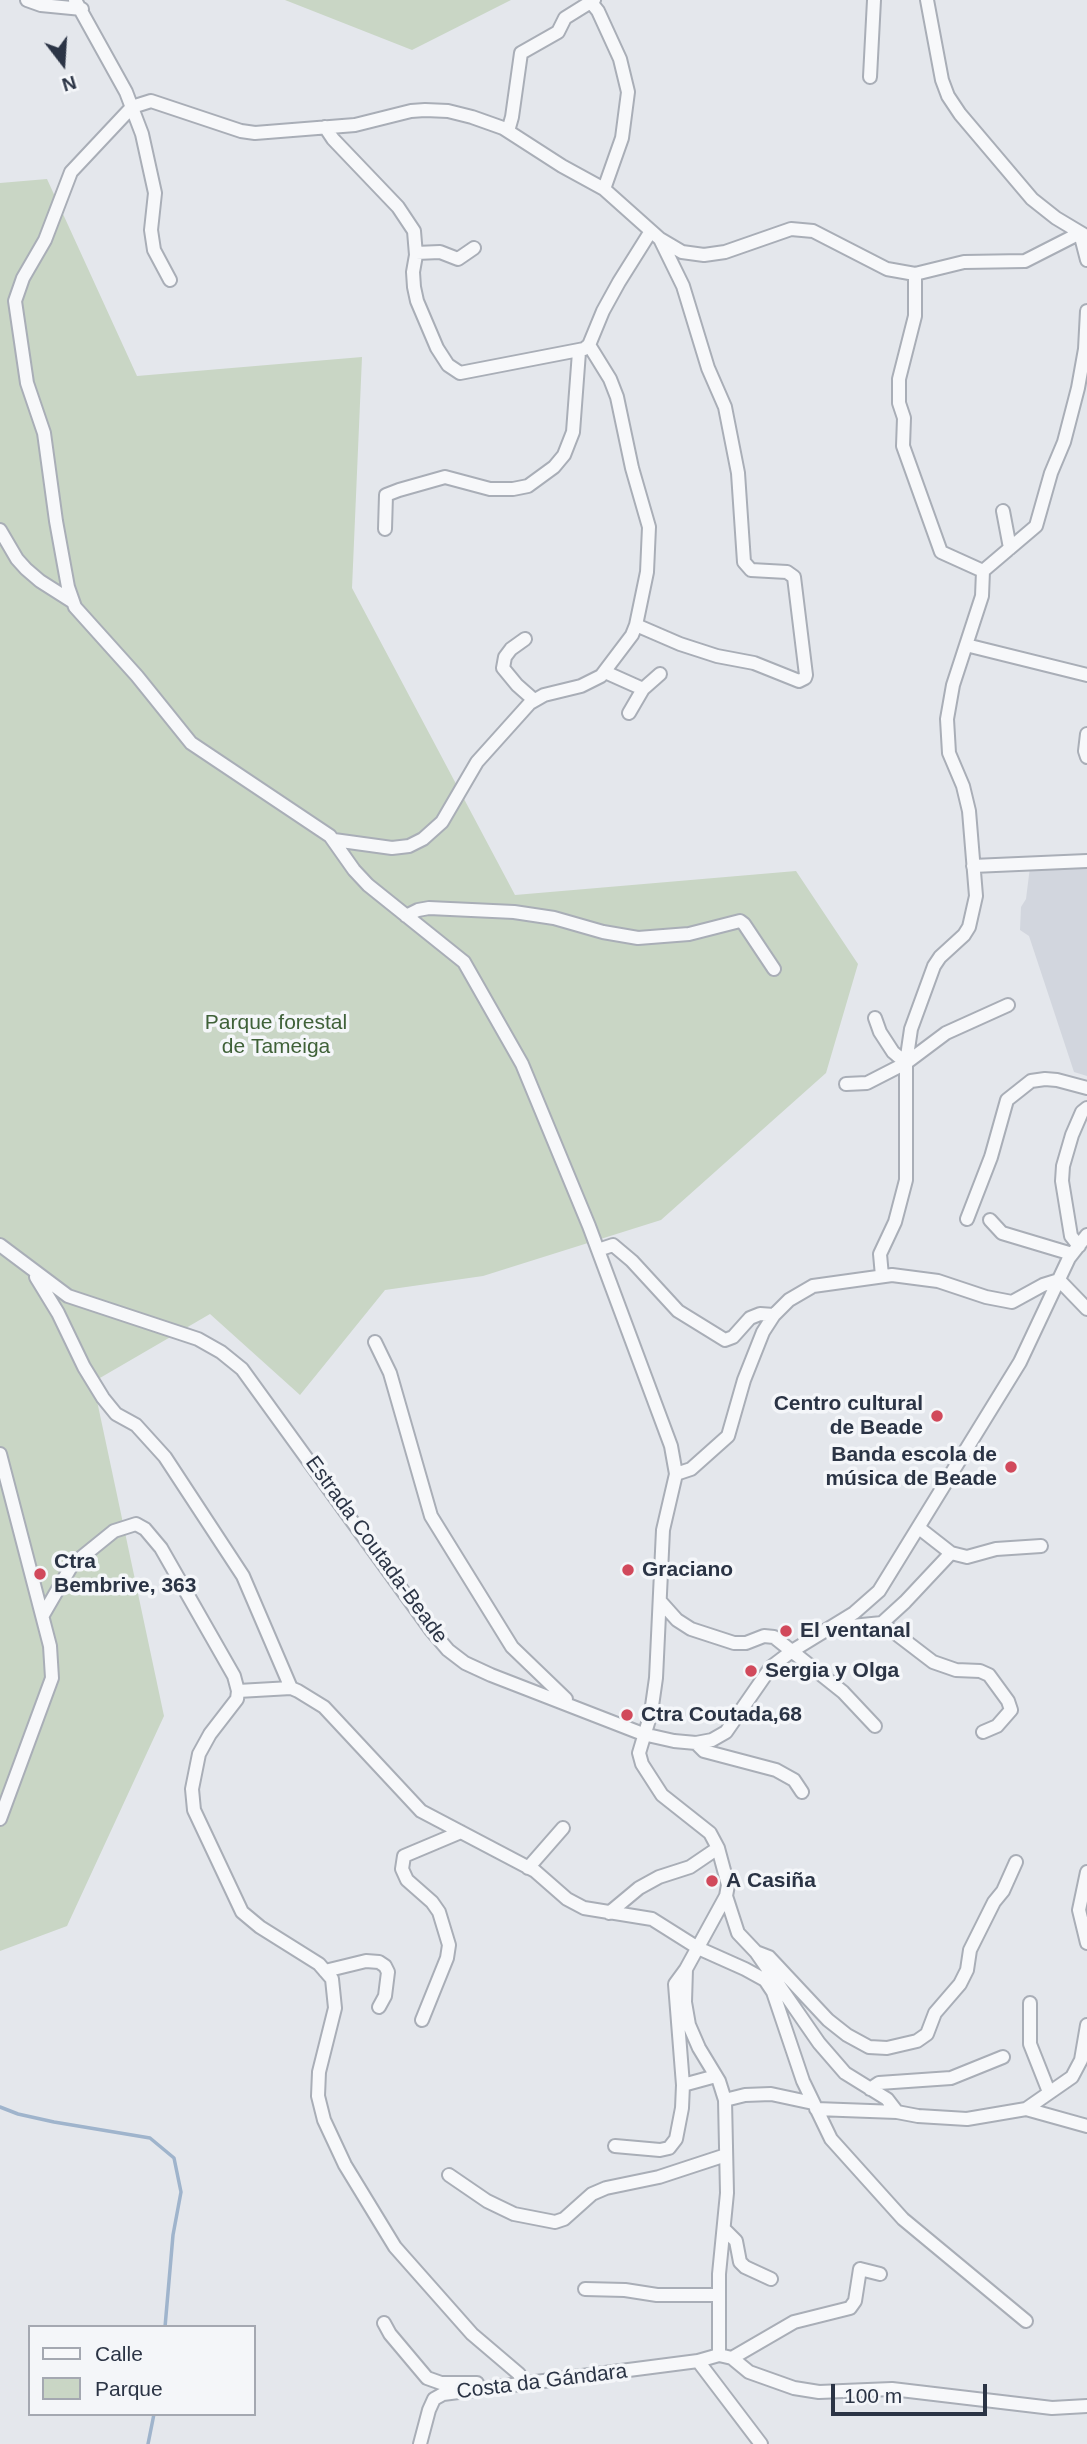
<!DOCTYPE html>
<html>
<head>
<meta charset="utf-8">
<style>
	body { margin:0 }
	#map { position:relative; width:1087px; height:2444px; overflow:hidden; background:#e4e7ec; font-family:Helvetica,sans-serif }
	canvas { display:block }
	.legend { position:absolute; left:28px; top:2325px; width:228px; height:91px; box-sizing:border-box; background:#f4f6f9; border:2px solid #a4a8b1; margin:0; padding:9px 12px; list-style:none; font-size:21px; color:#2b3445 }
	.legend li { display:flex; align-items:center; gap:14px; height:35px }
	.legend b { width:35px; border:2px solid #a4a8b1 }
	.north { position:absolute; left:28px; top:28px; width:70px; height:70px; -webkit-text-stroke:5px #f4f6f9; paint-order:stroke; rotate:163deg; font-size:19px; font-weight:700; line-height:28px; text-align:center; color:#2b3445 }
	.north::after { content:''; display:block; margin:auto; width:24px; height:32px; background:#2b3445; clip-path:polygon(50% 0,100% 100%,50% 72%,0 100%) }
	.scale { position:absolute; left:831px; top:2384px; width:156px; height:32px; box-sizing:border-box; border:4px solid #2b3445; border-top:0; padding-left:9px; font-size:21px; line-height:24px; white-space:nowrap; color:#2b3445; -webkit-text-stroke:5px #f4f6f9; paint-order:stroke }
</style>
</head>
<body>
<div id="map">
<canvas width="1087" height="2444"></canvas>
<ul class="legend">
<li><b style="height:9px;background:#f7f8fa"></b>Calle</li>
<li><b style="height:19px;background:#c9d6c5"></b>Parque</li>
</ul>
<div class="north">N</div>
<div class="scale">100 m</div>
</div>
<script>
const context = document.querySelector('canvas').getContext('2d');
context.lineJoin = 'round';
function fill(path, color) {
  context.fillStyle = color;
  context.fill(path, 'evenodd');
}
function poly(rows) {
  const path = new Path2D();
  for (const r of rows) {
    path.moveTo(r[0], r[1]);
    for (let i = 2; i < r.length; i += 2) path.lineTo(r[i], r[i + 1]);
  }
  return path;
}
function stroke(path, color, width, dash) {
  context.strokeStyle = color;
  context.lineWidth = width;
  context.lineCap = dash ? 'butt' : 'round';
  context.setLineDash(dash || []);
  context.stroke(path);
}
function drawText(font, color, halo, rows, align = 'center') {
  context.font = font + ' Helvetica,sans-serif';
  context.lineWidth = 7;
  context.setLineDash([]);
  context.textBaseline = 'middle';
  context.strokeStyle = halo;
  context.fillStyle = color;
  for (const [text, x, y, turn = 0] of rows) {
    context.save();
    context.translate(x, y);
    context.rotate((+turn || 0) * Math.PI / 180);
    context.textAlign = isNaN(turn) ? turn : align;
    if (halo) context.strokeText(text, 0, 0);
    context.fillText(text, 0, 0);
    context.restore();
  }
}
fill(poly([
	[1087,864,1087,1076,1074,1072,1029,936,1020,930,1021,907,1026,899,1030,867]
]), '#d2d6de');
fill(poly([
	[285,0,511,0,412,50],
	[47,179,137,376,362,357,352,588,515,895,796,871,858,964,826,1073,661,1220,483,1276,385,1290,300,1395,210,1314,93,1382,164,1716,67,1926,0,1951,0,183]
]), '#c9d6c5');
stroke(poly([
	[0,2107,18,2114,54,2122,150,2138,174,2158,181,2192,173,2235,165,2327],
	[148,2444,154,2414]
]), '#9fb4cc', 3.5);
const minor = poly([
	[27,0,41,5,82,9],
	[75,0,126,92,142,134,155,193,151,230,154,250,170,280],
	[589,0,598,11,620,59,628,92,622,138,604,189],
	[927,0,942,80,948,96,960,114,1032,199,1056,218,1086,236],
	[870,77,874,0],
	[325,127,333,139,398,207,414,231,416,255,413,272,414,287,417,301,437,348,448,365,460,373,584,349,589,345,603,311,619,282,651,231],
	[508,131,512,117,521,53,558,32,565,18,594,0],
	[416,253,440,252,458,259,474,248],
	[915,274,915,316,899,379,899,403,904,418,903,446,941,552,983,571],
	[1003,511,1010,548],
	[385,529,386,495,399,490,445,477,490,489,513,489,528,486,554,467,564,455,573,432,579,352],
	[0,530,17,559,26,569,40,581,73,602],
	[983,571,1036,526,1051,473,1064,442,1078,388,1085,349,1087,311],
	[636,625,680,644,717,656,754,663,799,681,805,678,806,675,794,577,787,572,751,570,744,562,738,473,725,407,708,368,683,286,660,239],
	[525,639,511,649,505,657,503,668,517,685,534,700],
	[966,645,1087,675],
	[605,672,643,689],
	[629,713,643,689,660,674],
	[1087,734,1085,751,1087,757],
	[334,840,392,848,409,846,423,839,442,822,477,762,530,703,544,695,581,686,601,676,632,635,636,625,647,572,649,527,632,468,617,397,610,379,589,345],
	[973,866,1087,861],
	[406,916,418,910,429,908,514,912,554,918,603,932,638,938,689,934,740,921,744,924,774,969],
	[875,1018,880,1032,893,1052,906,1063],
	[846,1084,867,1083,906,1063,946,1033,1008,1005],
	[967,1219,991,1157,1007,1100,1031,1081,1045,1079,1057,1080,1087,1088],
	[990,1220,1002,1233,1072,1254],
	[0,1245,68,1296,198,1339,221,1352,242,1369,431,1630,448,1650,465,1663,491,1675,643,1734,674,1741,696,1743,712,1740,726,1732,771,1667,792,1651,854,1613,879,1591,1020,1362,1069,1258,1087,1235],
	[1079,1246,1071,1236,1062,1181,1063,1166,1072,1135,1082,1112,1087,1108],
	[598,1250,613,1245,632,1261,678,1311,725,1340,733,1337,750,1318,760,1314,774,1315],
	[882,1276,880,1254,895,1222,906,1180,906,1063,911,1029,934,966,940,957,964,935,969,927,976,896,969,811,963,786,949,753,947,719,953,685,982,596,983,571],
	[36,1277,58,1313,84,1367,103,1398,116,1414,136,1425,165,1457,243,1576,291,1688],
	[375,1342,390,1373,431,1516,512,1647,566,1699],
	[0,1454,50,1646,52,1678,0,1819],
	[676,1474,691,1469,728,1436,744,1380,763,1332,774,1315,789,1300,813,1286,892,1275,938,1281,986,1297,1012,1302,1043,1285,1059,1280,1087,1309],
	[919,1528,951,1553],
	[660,1601,677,1620,691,1629,734,1643,746,1643,764,1636,774,1637,843,1692,875,1726],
	[43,1615,72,1565,114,1531,136,1524,145,1529,161,1548,234,1676,238,1691,237,1699,210,1734,199,1754,192,1789,194,1810,242,1912,260,1927,319,1964,332,1979,335,2008,319,2072,318,2096,324,2120,345,2165,395,2247,472,2334,519,2374,523,2384],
	[842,1621,852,1626,882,1623,933,1662,956,1670,980,1671,989,1675,1008,1701,1011,1710,997,1726,983,1732],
	[882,1623,905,1602,951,1553,967,1557,996,1549,1041,1546],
	[238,1691,291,1688,298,1691,324,1707,421,1811,535,1871,567,1899,584,1908,652,1919,698,1948,745,1969,765,1980,773,1992,803,2081,831,2139,903,2219,1026,2321],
	[696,1743,704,1751,776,1770,794,1780,802,1792],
	[528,1868,563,1828],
	[1087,1872,1079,1910,1087,1943],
	[726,1896,738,1933,756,1952,819,2043,845,2073,887,2099,897,2112],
	[609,1913,639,1888,659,1877,690,1867,718,1848],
	[756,1952,769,1957,828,2020,847,2035,869,2047,887,2048,917,2041,927,2034,935,2013,960,1984,967,1970,970,1950,994,1902,1003,1891,1016,1862],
	[325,1971,366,1961,379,1962,385,1966,388,1972,385,1996,379,2007],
	[1030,2003,1030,2044,1049,2092],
	[422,2020,447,1958,449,1945,439,1912,432,1902,407,1880,402,1869,404,1856,461,1832],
	[683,2085,716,2076],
	[870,2089,879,2083,951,2078,1003,2057],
	[725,2100,745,2095,771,2094,813,2103],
	[816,2109,897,2112,918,2116,967,2119,1026,2109,1072,2077,1081,2060,1087,2025],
	[1026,2109,1087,2126],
	[615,2146,660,2150,669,2148,676,2139,682,2108,683,2085,675,1984,686,1969],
	[449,2175,487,2201,514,2214,555,2222,564,2219,592,2194,606,2188,659,2177,726,2155],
	[724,2229,736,2241,740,2262,745,2267,771,2279],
	[585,2289,625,2290,657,2295,719,2295],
	[384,2323,390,2334,427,2378,441,2383,477,2383],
	[719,2355,719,2274,727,2193,725,2100,719,2081,699,2048,689,2025,685,2002,686,1969,726,1896,728,1885,718,1848,710,1833,662,1795,642,1764,639,1753,651,1713,656,1678,663,1530,676,1474,671,1446,589,1226,522,1064,464,962,368,885,354,870,330,836,191,743,137,676,75,607,68,587,56,521,44,433,27,383,15,301,23,278,45,240,71,172,132,107,151,101,241,131,255,133,355,125,411,111,425,110,448,111,472,117,503,128,562,166,604,189,660,239,682,252,704,255,725,252,791,229,813,231,887,269,915,274,964,262,1025,261,1080,233,1087,260],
	[732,2358,794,2322,850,2308,855,2301,860,2269,880,2274],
	[420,2444,429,2410,434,2399,443,2394,698,2361],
	[761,2444,698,2361,719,2355,732,2358,749,2372,794,2388,819,2392,892,2389,1052,2408,1087,2406]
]);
stroke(minor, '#a9aeb7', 16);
stroke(minor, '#f7f8fa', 12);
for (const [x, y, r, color] of [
	[937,1416,7,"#d1495b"],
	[1011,1467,7,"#d1495b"],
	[628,1570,7,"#d1495b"],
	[40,1574,7,"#d1495b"],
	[786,1631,7,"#d1495b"],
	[751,1671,7,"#d1495b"],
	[627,1715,7,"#d1495b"],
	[712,1881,7,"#d1495b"]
]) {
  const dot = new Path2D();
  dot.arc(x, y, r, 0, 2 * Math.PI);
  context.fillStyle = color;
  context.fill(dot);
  stroke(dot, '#f4f6f9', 2.5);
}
drawText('21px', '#3f6138', '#f4f6f9', [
	["Parque forestal",276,1023],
	["de Tameiga",276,1047]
]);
drawText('bold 21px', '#2b3445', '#f4f6f9', [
	["Centro cultural",923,1404,"right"],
	["de Beade",923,1428,"right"],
	["Banda escola de",997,1455,"right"],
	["música de Beade",997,1479,"right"],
	["Ctra",54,1562],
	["Bembrive, 363",54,1586],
	["Graciano",642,1570],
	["El ventanal",800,1631],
	["Sergia y Olga",765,1671],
	["Ctra Coutada,68",641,1715],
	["A Casiña",726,1881]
], 'left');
drawText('21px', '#2b3445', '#f4f6f9', [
	["Estrada Coutada-Beade",376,1550,54],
	["Costa da Gándara",542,2382,-7]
]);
</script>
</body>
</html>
